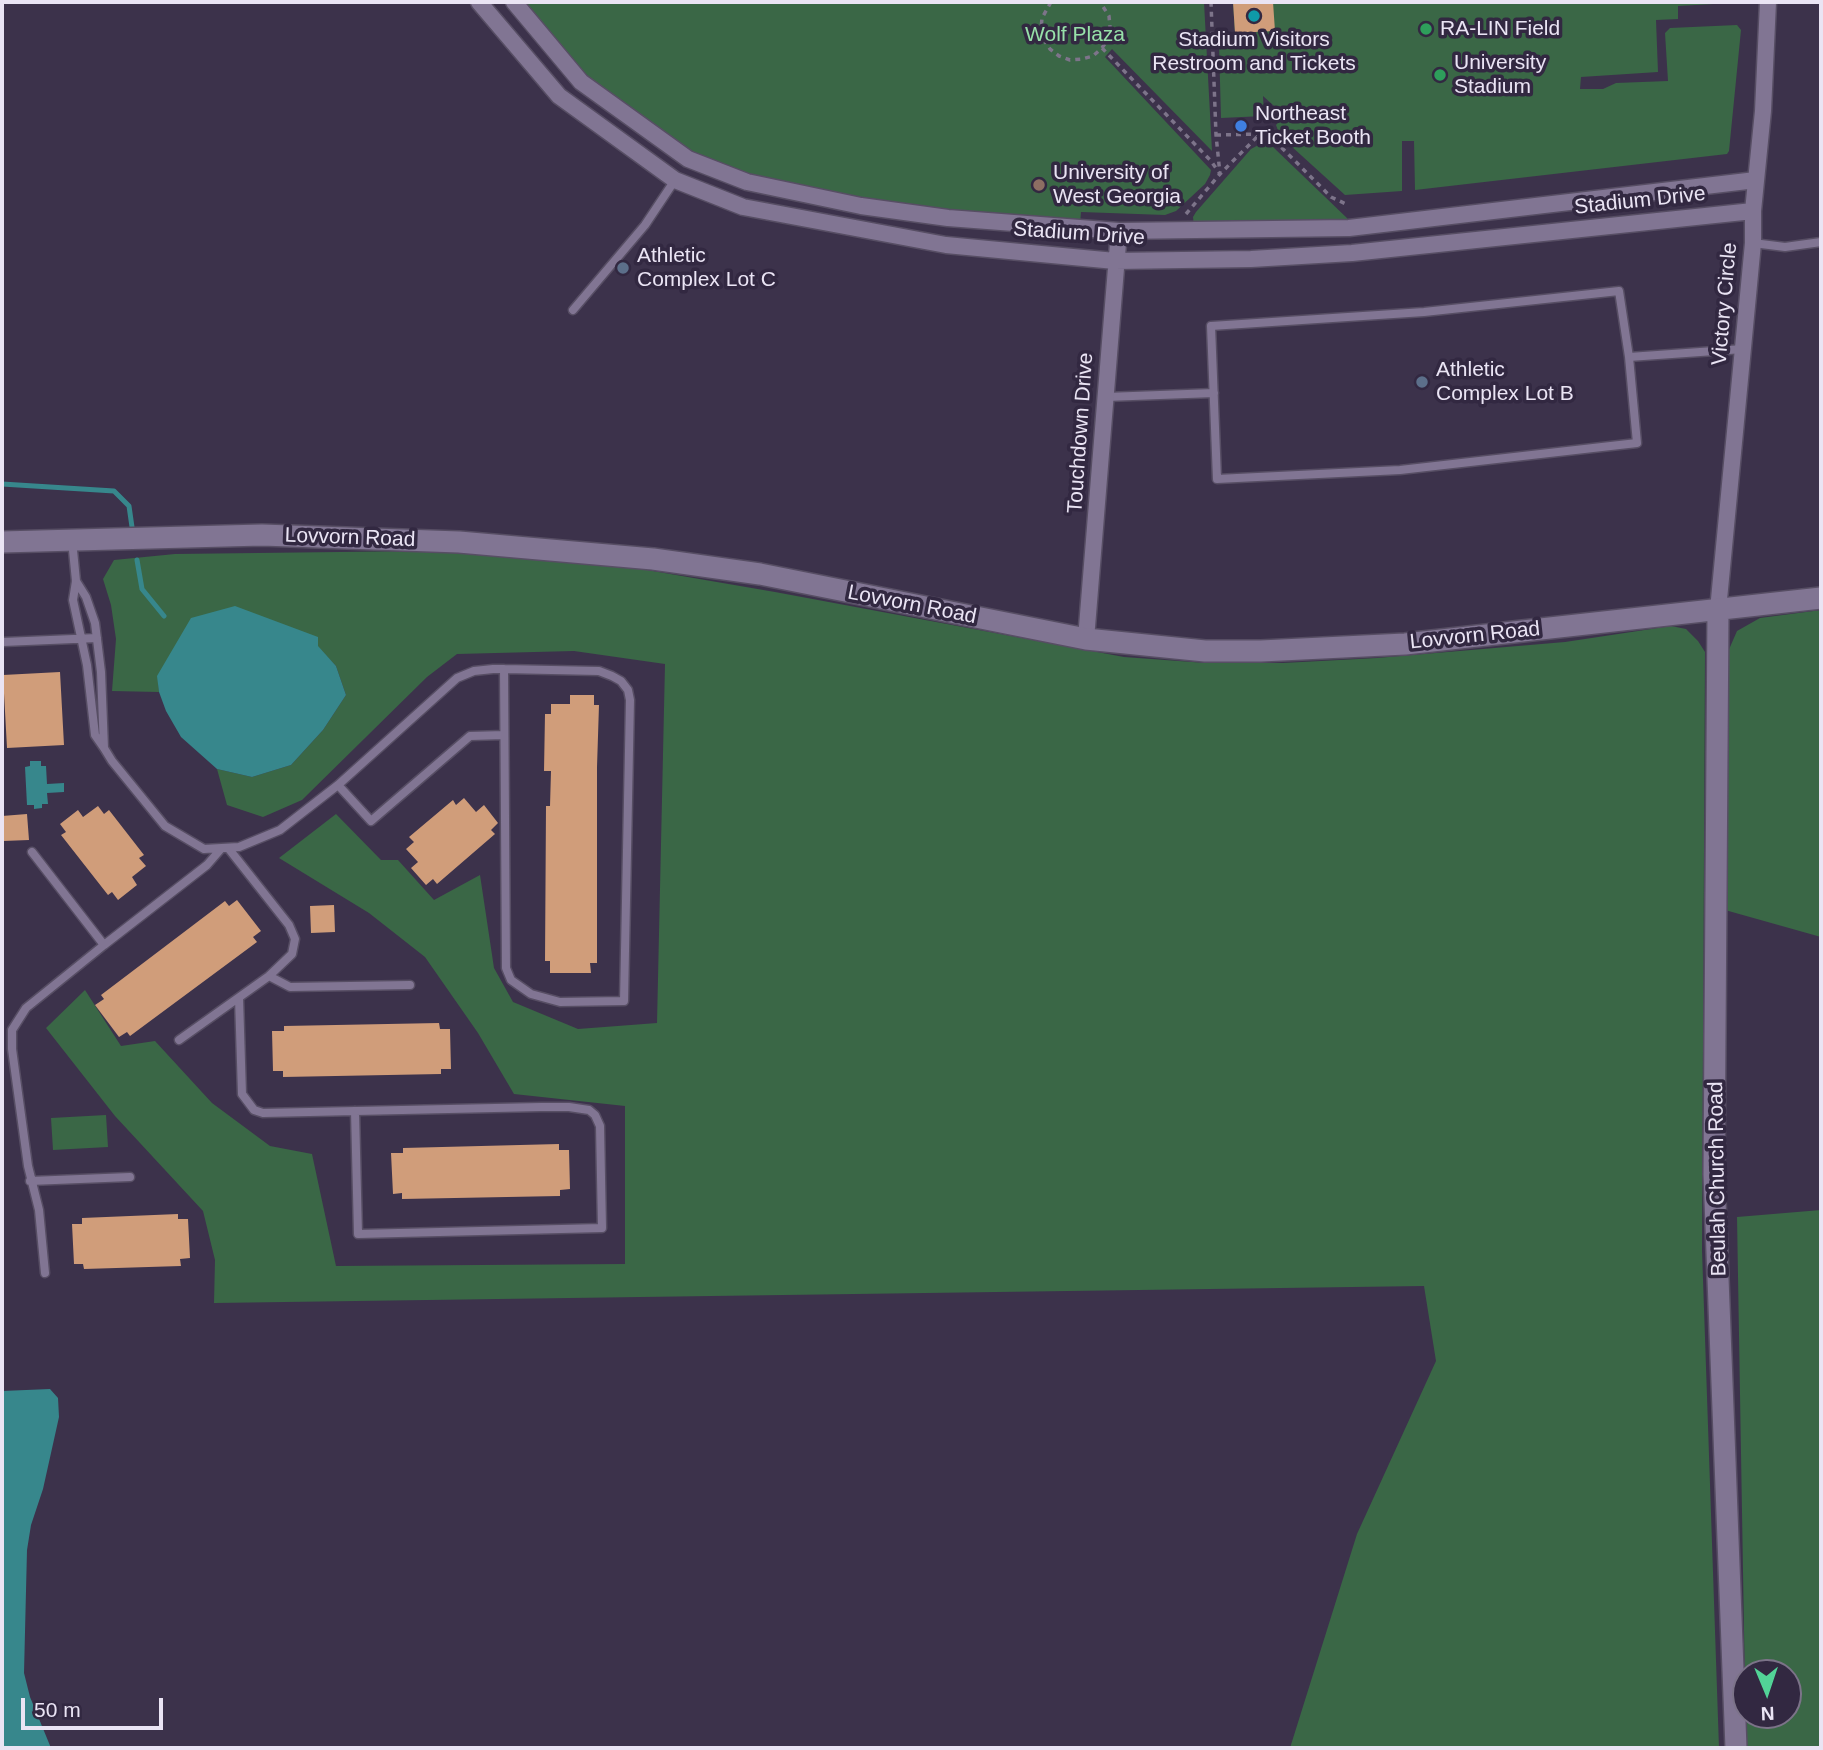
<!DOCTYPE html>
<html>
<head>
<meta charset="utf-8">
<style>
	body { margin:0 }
	#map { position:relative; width:1823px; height:1750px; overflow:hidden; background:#3c324b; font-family:Arial,sans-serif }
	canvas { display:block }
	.frame { position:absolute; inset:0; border:4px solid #eae4f4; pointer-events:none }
	.north { position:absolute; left:1732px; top:1659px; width:70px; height:70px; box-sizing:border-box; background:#322841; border:2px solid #7c7389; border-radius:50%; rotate:178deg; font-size:19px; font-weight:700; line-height:28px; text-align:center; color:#eae4f4 }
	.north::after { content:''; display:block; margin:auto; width:24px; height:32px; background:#52d397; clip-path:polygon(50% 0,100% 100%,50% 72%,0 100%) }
	.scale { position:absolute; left:21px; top:1698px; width:142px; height:32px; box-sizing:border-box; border:4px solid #eae4f4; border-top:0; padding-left:9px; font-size:21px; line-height:24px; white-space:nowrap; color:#eae4f4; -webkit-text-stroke:5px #322841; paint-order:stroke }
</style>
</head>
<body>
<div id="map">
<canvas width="1823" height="1750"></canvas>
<div class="frame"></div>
<div class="north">N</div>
<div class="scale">50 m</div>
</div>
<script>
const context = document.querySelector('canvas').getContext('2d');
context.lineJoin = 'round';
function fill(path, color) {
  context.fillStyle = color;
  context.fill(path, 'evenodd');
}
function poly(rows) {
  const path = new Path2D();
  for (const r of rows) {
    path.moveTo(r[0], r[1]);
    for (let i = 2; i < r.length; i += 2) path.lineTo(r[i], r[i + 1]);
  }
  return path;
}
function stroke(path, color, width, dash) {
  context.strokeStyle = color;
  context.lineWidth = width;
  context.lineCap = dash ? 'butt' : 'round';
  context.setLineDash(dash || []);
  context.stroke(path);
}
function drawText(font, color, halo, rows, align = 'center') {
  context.font = font + ' Arial,sans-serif';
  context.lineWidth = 7;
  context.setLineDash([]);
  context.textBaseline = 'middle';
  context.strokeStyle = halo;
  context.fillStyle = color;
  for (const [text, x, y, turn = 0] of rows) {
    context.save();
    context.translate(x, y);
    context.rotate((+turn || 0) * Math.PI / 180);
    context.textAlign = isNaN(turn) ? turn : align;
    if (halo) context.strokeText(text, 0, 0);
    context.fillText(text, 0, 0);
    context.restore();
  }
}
fill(poly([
	[516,2,1204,2,1212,151,1112,49,1105,57,1211,170,1210,175,1205,184,1176,211,1165,215,1081,212,1080,224,913,209,775,185,687,150,582,76],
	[1233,2,1714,2,1714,4,1678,6,1678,19,1656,20,1658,72,1581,77,1580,89,1603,89,1616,83,1668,81,1665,33,1670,28,1737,25,1741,30,1729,151,1727,154,1415,190,1414,141,1402,141,1402,191,1345,195,1280,136,1276,125,1284,115,1263,96,1264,116,1221,118,1219,45,1225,40,1257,38,1256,32,1235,33],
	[1262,143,1273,147,1348,219,1344,221,1194,227,1193,217,1196,212,1251,149],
	[421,551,589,560,775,592,1124,657,1206,663,1283,663,1377,658,1565,642,1671,626,1686,629,1698,641,1705,652,1702,1250,1719,1748,1290,1748,1357,1534,1436,1361,1424,1286,214,1303,215,1260,203,1211,115,1116,46,1028,85,990,121,1046,155,1041,212,1103,270,1146,312,1154,336,1266,625,1264,625,1106,514,1094,478,1033,425,957,369,913,279,858,336,814,381,860,398,860,434,900,480,875,494,968,513,1002,578,1029,657,1023,665,664,574,651,457,654,427,677,302,800,263,817,227,805,217,769,252,777,291,765,323,730,346,695,336,666,317,646,158,675,159,692,112,691,116,639,111,605,103,579,114,560,175,554],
	[1821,610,1821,937,1725,910,1727,654,1737,631,1760,618],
	[106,1115,108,1147,53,1150,51,1118],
	[1821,1210,1821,1748,1746,1748,1737,1217],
	[1746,1673,1788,1673,1788,1715,1746,1715]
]), '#3a6746');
fill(poly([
	[235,606,318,637,318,646,336,666,346,695,323,730,291,765,252,777,217,769,181,737,166,711,159,692,157,676,191,618],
	[30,761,41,761,41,766,46,766,47,784,64,783,64,792,47,793,48,804,42,804,42,808,34,809,34,805,27,805,25,767,30,766],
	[50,1389,58,1398,59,1417,43,1489,31,1525,27,1550,24,1673,30,1697,51,1748,2,1748,2,1391]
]), '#37878c');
stroke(poly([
	[2,484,114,491,129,506,132,527],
	[137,560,142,589,164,616]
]), '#37878c', 5);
fill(poly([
	[1233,2,1273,2,1275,31,1235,33],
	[60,672,64,745,7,748,3,675],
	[570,695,594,695,594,705,599,705,597,767,597,963,590,963,591,973,550,973,550,961,545,961,546,806,550,806,551,771,544,771,545,714,551,714,551,704,570,704],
	[464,798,476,812,484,805,498,823,491,830,495,834,437,884,433,879,426,885,411,868,418,862,406,849,414,842,409,837,453,800,456,805],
	[98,806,104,814,109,810,144,855,139,858,146,866,132,877,137,885,118,900,112,892,108,895,61,835,66,832,60,824,78,810,83,817],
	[27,814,29,840,3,841,2,816],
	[237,900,261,931,253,937,257,942,130,1036,127,1032,119,1037,95,1005,104,999,101,995,225,901,229,906],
	[334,905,335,932,311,933,310,906],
	[439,1023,440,1029,450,1029,451,1069,441,1069,441,1074,283,1077,283,1071,273,1071,272,1031,284,1031,284,1026],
	[559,1144,559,1150,569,1150,570,1189,560,1190,560,1196,402,1199,402,1193,393,1194,391,1153,403,1153,403,1148],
	[178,1214,178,1219,188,1219,190,1258,180,1259,181,1266,84,1269,83,1264,74,1264,72,1224,82,1224,82,1218]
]), '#d09d7a');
const service = poly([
	[1753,243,1785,247,1821,242],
	[573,310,645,225,675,180],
	[1629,357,1619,291,1424,312,1211,326,1217,479,1400,470,1637,443,1629,357,1743,349],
	[1106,397,1214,393],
	[72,540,76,581,73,600,87,665,95,735,104,748,101,672,95,623,86,597,76,581],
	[3,642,97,638],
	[104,748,112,761,165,826,204,849,239,847,280,830,338,785,457,678,474,671,493,669,504,669,599,671,612,676,621,681,628,690,630,700,624,1001,560,1002,531,994,511,980,506,968,504,669],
	[338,785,371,821,470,736,504,735],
	[32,852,104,945,207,865,220,850],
	[269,976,290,987,410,985],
	[239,998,242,1094,254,1110,263,1113,541,1107,569,1107,589,1110,595,1115,600,1126,602,1228,358,1234,355,1111],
	[179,1040,269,976,292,954,295,939,289,925,229,849],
	[30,1181,130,1177],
	[45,1273,39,1210,28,1166,12,1049,12,1030,26,1008,104,945]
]);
const minor = poly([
	[479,2,559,96,675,180,743,207,946,245,1115,261,1251,259,1352,253,1753,211],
	[514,2,581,82,688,159,747,182,861,206,948,218,1119,231,1349,228,1756,180],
	[1718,610,1753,243,1753,211,1763,111,1768,2],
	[1086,639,1119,231]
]);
const tertiary = poly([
	[2,542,262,535,459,542,653,559,760,574,1086,639,1205,651,1261,651,1405,644,1821,598],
	[1718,610,1714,1174,1736,1748]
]);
stroke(service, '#574e64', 11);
stroke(minor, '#574e64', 19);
stroke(tertiary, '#574e64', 24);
stroke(poly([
	[1051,2,1042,18,1041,29,1044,40,1050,49,1059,56,1070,60,1082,59,1093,56,1102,48,1108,39,1110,27,1109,16,1100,2],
	[1102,48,1211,161,1220,174,1260,134],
	[1216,135,1260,134,1272,138,1331,197,1346,204],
	[1186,214,1220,174,1216,135,1211,2]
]), '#7d748a', 3.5, [5, 5]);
stroke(service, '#817593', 8);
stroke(minor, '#817593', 16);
stroke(tertiary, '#817593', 21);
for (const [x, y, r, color] of [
	[1254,16,7,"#0f9aa8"],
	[1426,29,7,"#2e9e5b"],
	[1440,75,7,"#2e9e5b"],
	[1241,126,7,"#3f7fe0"],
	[1039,185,7,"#8d6e63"],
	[623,268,7,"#5c6f8a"],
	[1422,382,7,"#5c6f8a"]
]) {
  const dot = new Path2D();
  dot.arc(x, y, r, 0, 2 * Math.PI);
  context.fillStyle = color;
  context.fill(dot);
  stroke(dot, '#322841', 2.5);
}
drawText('21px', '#eae4f4', '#322841', [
	["RA-LIN Field",1440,29],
	["Stadium Visitors",1254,40,"center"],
	["Restroom and Tickets",1254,64,"center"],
	["University",1454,63],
	["Stadium",1454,87],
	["Northeast",1255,114],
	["Ticket Booth",1255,138],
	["University of",1053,173],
	["West Georgia",1053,197],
	["Athletic",637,256],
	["Complex Lot C",637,280],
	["Athletic",1436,370],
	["Complex Lot B",1436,394]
], 'left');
drawText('21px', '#97e1a9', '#322841', [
	["Wolf Plaza",1075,35]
]);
drawText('21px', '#eae4f4', '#322841', [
	["Stadium Drive",1640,201,-6],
	["Stadium Drive",1079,234,4],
	["Victory Circle",1725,304,-85],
	["Touchdown Drive",1081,433,-86],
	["Lovvorn Road",350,538,2],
	["Lovvorn Road",912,605,11],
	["Lovvorn Road",1475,636,-6],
	["Beulah Church Road",1718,1179,-91]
]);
</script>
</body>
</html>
